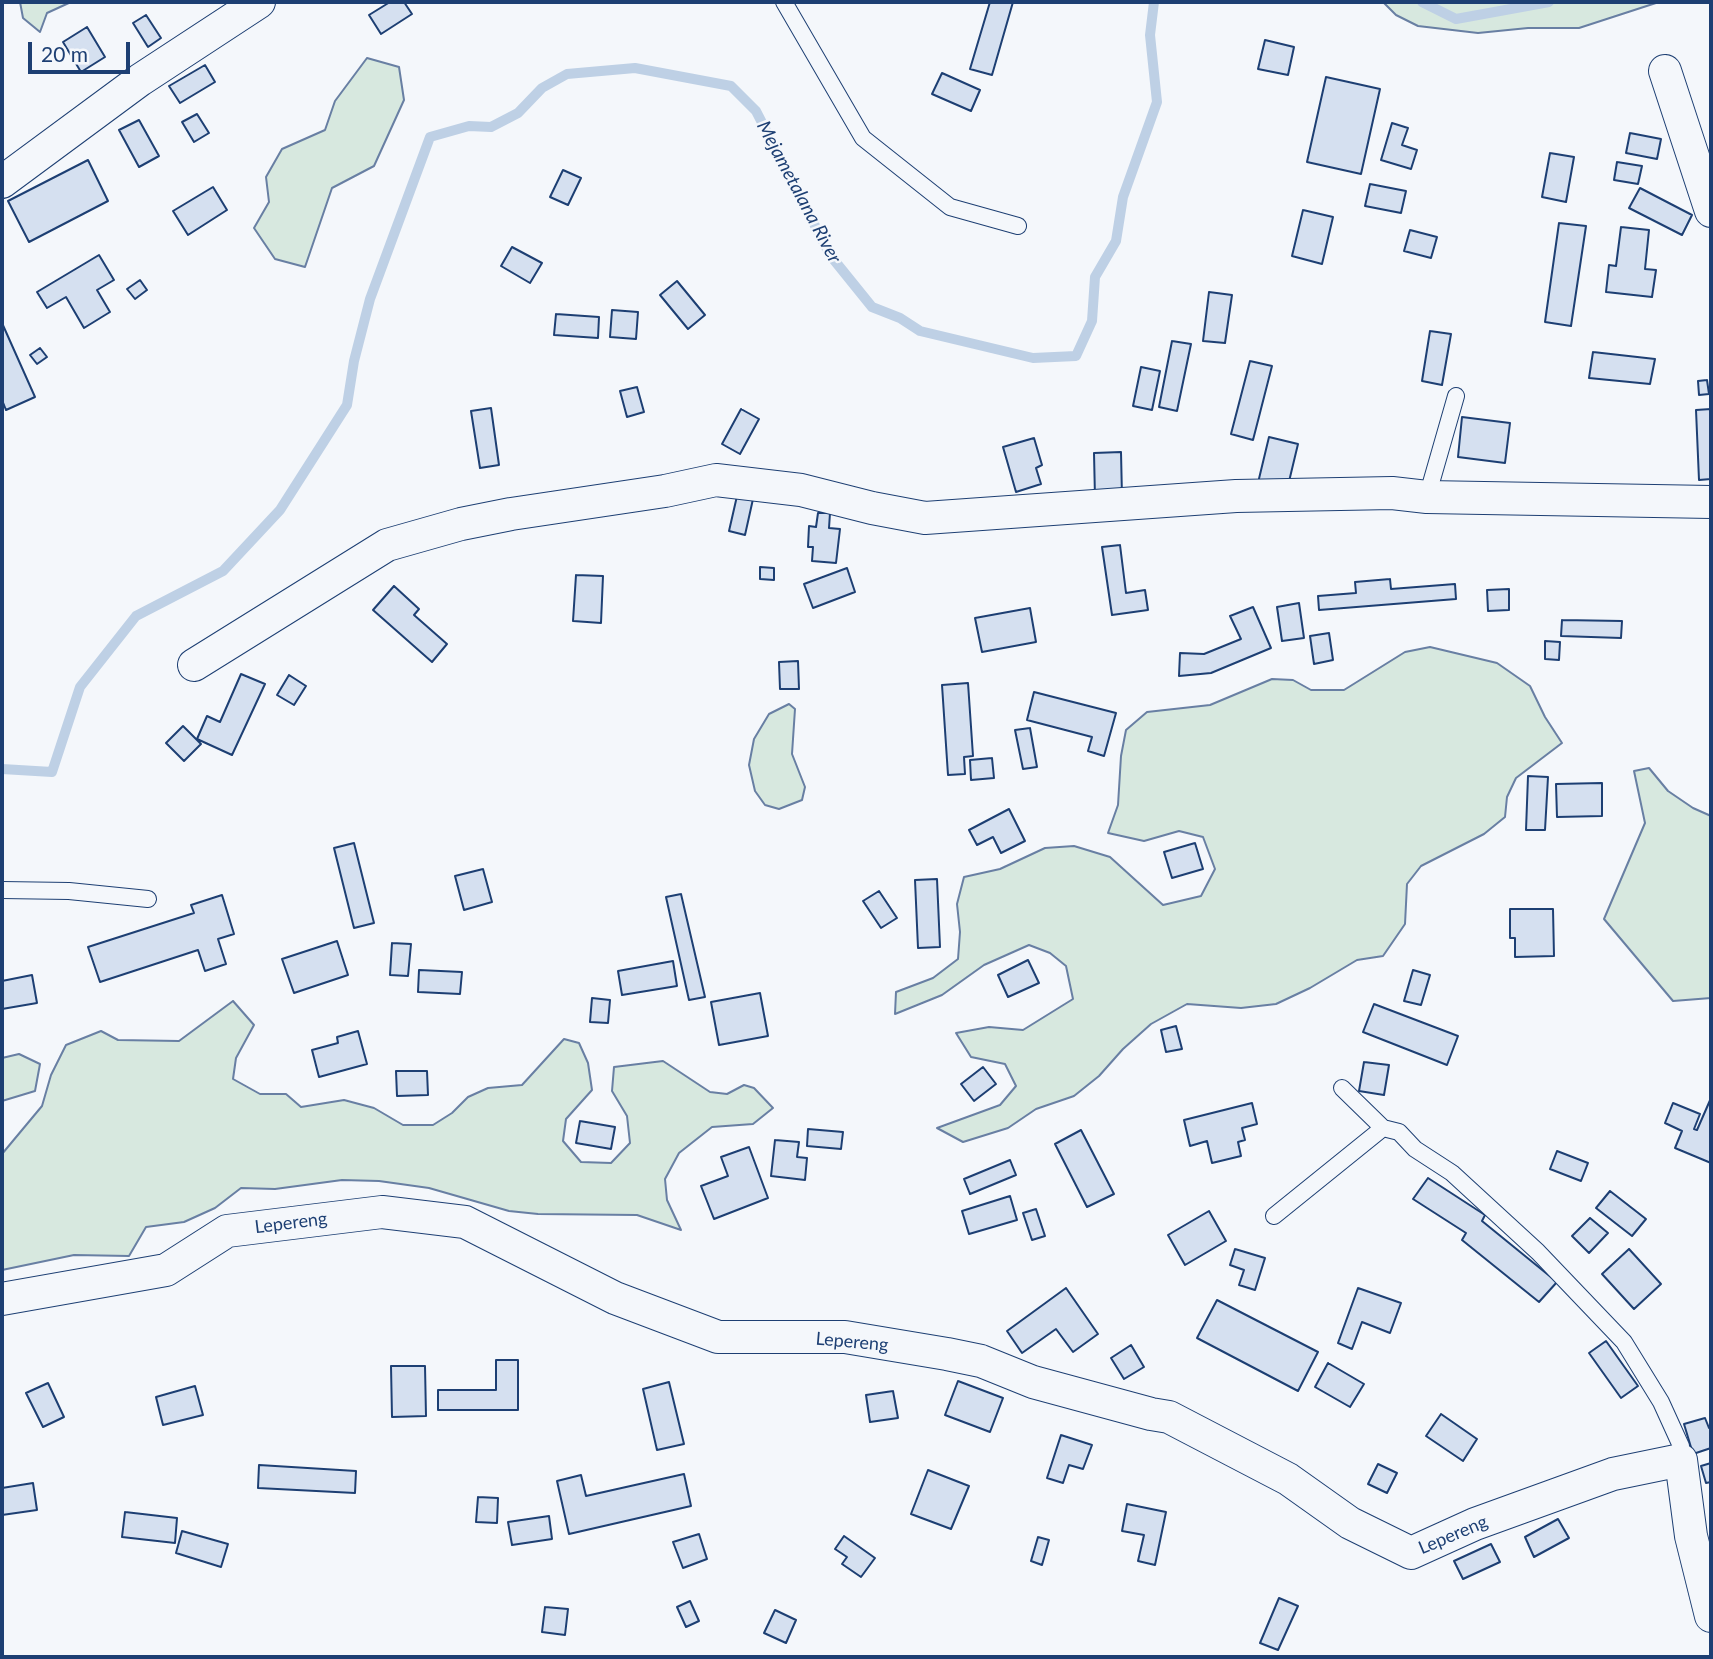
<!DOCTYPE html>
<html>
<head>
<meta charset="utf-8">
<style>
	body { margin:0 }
	#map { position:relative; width:1713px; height:1659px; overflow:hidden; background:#f4f7fb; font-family:Lato,sans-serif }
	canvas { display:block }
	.frame { position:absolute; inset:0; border:4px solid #1d3f73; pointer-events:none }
	.scale { position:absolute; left:28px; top:42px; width:102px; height:32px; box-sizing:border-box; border:4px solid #1d3f73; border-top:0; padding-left:9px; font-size:21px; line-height:24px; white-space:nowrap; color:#1d3f73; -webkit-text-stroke:5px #f4f7fb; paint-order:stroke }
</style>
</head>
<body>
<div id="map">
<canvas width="1713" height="1659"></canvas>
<div class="frame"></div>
<div class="scale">20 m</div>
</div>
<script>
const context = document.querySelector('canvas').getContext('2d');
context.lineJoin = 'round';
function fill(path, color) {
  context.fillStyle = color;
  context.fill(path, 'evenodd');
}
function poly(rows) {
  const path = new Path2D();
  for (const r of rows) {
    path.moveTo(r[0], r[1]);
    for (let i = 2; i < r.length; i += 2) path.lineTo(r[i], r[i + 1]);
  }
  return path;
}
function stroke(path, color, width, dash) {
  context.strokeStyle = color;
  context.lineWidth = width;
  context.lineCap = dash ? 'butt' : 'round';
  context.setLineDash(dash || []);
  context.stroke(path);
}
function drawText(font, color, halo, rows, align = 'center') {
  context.font = font + ' Lato,sans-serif';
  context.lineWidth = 5;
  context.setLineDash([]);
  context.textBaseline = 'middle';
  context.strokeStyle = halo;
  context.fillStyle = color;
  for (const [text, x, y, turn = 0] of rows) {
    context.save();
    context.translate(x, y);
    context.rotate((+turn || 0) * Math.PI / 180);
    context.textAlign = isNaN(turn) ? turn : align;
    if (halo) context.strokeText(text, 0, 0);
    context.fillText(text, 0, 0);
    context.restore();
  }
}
const green = poly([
	[20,2,71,2,47,13,40,32,23,18,20,2],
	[1383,2,1659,2,1579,28,1528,28,1478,33,1418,26,1396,15,1383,2],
	[367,58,399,67,404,100,374,166,332,188,305,267,275,259,254,228,269,202,266,177,282,149,325,130,335,101,367,58],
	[1430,647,1497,663,1530,686,1545,717,1562,743,1516,778,1507,797,1505,817,1484,834,1421,866,1407,884,1405,924,1383,956,1357,960,1310,988,1276,1004,1241,1008,1187,1004,1151,1024,1123,1049,1099,1076,1074,1096,1036,1109,1008,1128,963,1142,937,1128,1000,1105,1016,1086,1005,1064,971,1057,956,1033,989,1027,1023,1030,1073,999,1066,966,1050,953,1029,945,984,965,942,995,895,1014,896,992,933,978,958,959,960,932,957,904,964,877,1000,869,1045,848,1074,846,1110,857,1163,905,1201,896,1215,869,1203,837,1179,831,1144,841,1108,833,1118,805,1121,756,1126,730,1147,712,1210,705,1272,679,1293,680,1311,690,1344,690,1405,652,1430,647],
	[789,704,795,709,792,754,805,787,802,800,779,809,765,805,755,791,749,765,754,739,769,714,789,704],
	[1649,768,1668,791,1693,808,1711,816,1711,998,1673,1001,1604,919,1645,823,1634,771,1649,768],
	[233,1001,254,1025,236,1058,233,1079,260,1094,286,1094,301,1107,344,1100,374,1108,403,1125,433,1125,452,1113,468,1097,488,1088,522,1085,564,1039,579,1043,588,1063,592,1090,566,1119,563,1141,581,1162,611,1163,630,1143,627,1116,612,1091,614,1067,663,1061,710,1092,727,1094,744,1085,754,1088,773,1108,753,1124,712,1127,679,1153,665,1179,667,1200,681,1230,637,1215,538,1214,509,1211,429,1188,379,1181,342,1180,275,1189,241,1188,215,1208,184,1222,146,1227,129,1256,74,1255,2,1270,2,1154,42,1106,51,1075,66,1045,101,1031,118,1040,179,1041,233,1001],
	[19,1054,40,1064,35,1091,2,1101,2,1058,19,1054]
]);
fill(green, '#d7e8df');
stroke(green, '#687fa3', 2);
stroke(poly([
	[1422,2,1456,19,1549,2],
	[2,769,52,772,80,687,136,616,223,571,280,510,347,405,354,361,370,299,430,137,469,126,491,127,518,113,542,88,567,74,635,68,731,86,756,111,830,255,872,307,900,318,920,331,1033,358,1076,356,1092,321,1095,277,1116,241,1123,197,1157,102,1150,35,1154,2]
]), '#bed0e5', 10);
const building = poly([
	[390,2,404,2,412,14,381,34,369,15,390,2],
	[990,2,1013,2,992,75,970,69,990,2],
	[146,15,161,38,148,47,133,23,146,15],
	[87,27,105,57,81,72,63,42,87,27],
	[1265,40,1294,47,1288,75,1258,69,1265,40],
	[205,65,215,82,180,103,169,86,205,65],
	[942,73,980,90,971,111,932,94,942,73],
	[1326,77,1380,89,1361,174,1307,162,1326,77],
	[197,114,209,133,194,142,182,122,197,114],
	[139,120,159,156,139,167,119,130,139,120],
	[1392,123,1408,128,1402,145,1417,150,1411,169,1381,160,1392,123],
	[1630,133,1661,139,1657,159,1626,153,1630,133],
	[1550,153,1574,157,1566,202,1542,197,1550,153],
	[88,160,108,201,29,242,8,201,88,160],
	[1617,162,1642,166,1638,184,1614,180,1617,162],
	[563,170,581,178,568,205,550,197,563,170],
	[1370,184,1406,191,1401,213,1365,206,1370,184],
	[213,187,227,210,188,235,173,211,213,187],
	[1640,188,1692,215,1682,235,1629,208,1640,188],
	[1303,210,1333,217,1322,264,1292,256,1303,210],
	[1559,223,1586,226,1571,326,1545,322,1559,223],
	[1621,227,1649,230,1645,269,1656,270,1652,297,1606,292,1609,265,1616,266,1621,227],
	[1410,230,1437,237,1431,258,1404,251,1410,230],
	[512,247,542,263,530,283,501,266,512,247],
	[99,255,114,280,97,290,110,312,84,328,66,297,47,308,37,292,99,255],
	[140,280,147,290,135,299,127,289,140,280],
	[677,281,705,315,688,329,660,295,677,281],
	[1209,292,1232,295,1225,343,1203,341,1209,292],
	[612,310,638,312,636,339,610,337,612,310],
	[556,314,599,317,598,338,554,335,556,314],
	[2,323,35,397,6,410,2,400,2,323],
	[1430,331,1451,334,1442,385,1422,381,1430,331],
	[1172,341,1191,344,1177,411,1159,407,1172,341],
	[40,348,47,357,37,364,30,355,40,348],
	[1593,352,1655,359,1650,384,1589,378,1593,352],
	[1250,361,1272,366,1253,440,1231,434,1250,361],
	[1141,367,1160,371,1152,410,1133,406,1141,367],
	[1707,380,1709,394,1699,395,1698,381,1707,380],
	[637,387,644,412,627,417,620,391,637,387],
	[491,408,499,465,480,468,471,411,491,408],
	[741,409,759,419,740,454,722,444,741,409],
	[1711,409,1711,479,1699,480,1696,410,1711,409],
	[1462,417,1510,423,1505,463,1458,457,1462,417],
	[1269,437,1298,444,1286,494,1257,487,1269,437],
	[1034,438,1042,465,1036,468,1041,484,1016,492,1003,447,1034,438],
	[1121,452,1122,497,1095,498,1094,453,1121,452],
	[737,496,753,499,745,535,729,531,737,496],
	[818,513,830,513,829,528,840,529,836,563,812,561,813,547,808,547,809,526,816,527,818,513],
	[1120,545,1126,593,1145,590,1148,610,1112,615,1102,547,1120,545],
	[760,567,774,568,774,580,760,579,760,567],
	[847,568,855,592,813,608,804,584,847,568],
	[576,575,603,576,601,623,573,621,576,575],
	[1390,579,1391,589,1455,584,1456,599,1319,610,1318,596,1356,593,1355,582,1390,579],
	[394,586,419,609,414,615,447,644,432,662,373,610,394,586],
	[1509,589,1509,610,1488,611,1487,590,1509,589],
	[1299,603,1304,638,1282,641,1277,607,1299,603],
	[1253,607,1271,648,1211,673,1179,676,1180,653,1204,654,1241,639,1230,616,1253,607],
	[1030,608,1036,642,982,652,975,618,1030,608],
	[1562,620,1622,621,1621,638,1561,636,1562,620],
	[1329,633,1333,660,1314,664,1310,636,1329,633],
	[1545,641,1560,642,1559,660,1545,659,1545,641],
	[798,661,799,689,780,689,779,662,798,661],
	[241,674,265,684,232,755,197,739,207,716,220,722,241,674],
	[289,675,306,686,294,705,277,695,289,675],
	[968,683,973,756,964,757,965,774,948,775,942,685,968,683],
	[1034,692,1116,713,1104,756,1088,751,1092,737,1027,720,1034,692],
	[183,726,201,744,184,761,166,743,183,726],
	[1030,728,1037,767,1023,769,1015,730,1030,728],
	[992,758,994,778,971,780,970,760,992,758],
	[1528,776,1548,777,1545,830,1526,830,1528,776],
	[1602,783,1602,816,1557,817,1556,784,1602,783],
	[1009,809,1025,841,1001,853,993,837,977,845,969,830,1009,809],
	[354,843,374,923,354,928,334,848,354,843],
	[1195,843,1203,869,1172,878,1164,852,1195,843],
	[483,869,492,902,464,910,455,876,483,869],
	[937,879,940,947,918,948,915,880,937,879],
	[879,891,897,918,881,928,863,901,879,891],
	[681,894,705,997,689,1000,666,897,681,894],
	[222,895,234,934,218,939,226,964,205,971,198,950,100,982,88,947,194,913,191,905,222,895],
	[1510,909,1553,909,1554,956,1515,957,1515,938,1510,938,1510,909],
	[337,941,348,975,294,993,282,959,337,941],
	[392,943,411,944,408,976,390,975,392,943],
	[1028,960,1039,983,1008,997,998,975,1028,960],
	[673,961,677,986,622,995,618,971,673,961],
	[419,970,462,972,460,994,418,992,419,970],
	[1413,970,1430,975,1421,1005,1404,1001,1413,970],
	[32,975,37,1003,2,1009,2,981,32,975],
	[760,993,768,1036,719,1045,711,1002,760,993],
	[592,998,610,1000,608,1023,590,1022,592,998],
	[1374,1004,1458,1036,1447,1065,1363,1032,1374,1004],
	[1176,1026,1182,1049,1166,1052,1161,1030,1176,1026],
	[358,1031,367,1064,319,1077,312,1050,338,1043,337,1037,358,1031],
	[1364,1062,1389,1065,1384,1095,1359,1091,1364,1062],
	[983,1067,996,1084,974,1101,961,1084,983,1067],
	[396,1071,427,1071,428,1095,397,1096,396,1071],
	[1711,1098,1711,1163,1675,1148,1682,1131,1665,1123,1673,1103,1700,1114,1694,1129,1697,1130,1711,1098],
	[1252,1103,1257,1124,1242,1128,1245,1140,1238,1142,1241,1156,1212,1163,1207,1141,1190,1146,1184,1120,1252,1103],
	[580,1121,615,1127,611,1149,576,1143,580,1121],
	[808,1129,843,1132,841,1149,807,1146,808,1129],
	[1081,1130,1114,1194,1087,1207,1055,1144,1081,1130],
	[775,1140,799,1142,797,1157,807,1158,805,1180,771,1176,775,1140],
	[749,1147,768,1198,714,1219,701,1186,728,1176,721,1157,749,1147],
	[1557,1151,1588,1163,1581,1181,1550,1169,1557,1151],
	[1010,1160,1016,1175,970,1194,964,1179,1010,1160],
	[1428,1178,1485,1215,1482,1221,1557,1282,1539,1302,1462,1240,1466,1233,1413,1199,1428,1178],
	[1610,1191,1646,1219,1632,1236,1596,1208,1610,1191],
	[1010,1196,1017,1220,969,1234,962,1211,1010,1196],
	[1036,1209,1045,1236,1032,1240,1023,1213,1036,1209],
	[1209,1211,1226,1241,1185,1265,1168,1235,1209,1211],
	[1590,1218,1608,1233,1589,1253,1572,1236,1590,1218],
	[1235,1249,1265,1258,1255,1290,1239,1285,1244,1270,1230,1265,1235,1249],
	[1629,1249,1661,1284,1634,1309,1602,1274,1629,1249],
	[1066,1288,1098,1334,1073,1352,1056,1329,1022,1353,1007,1331,1066,1288],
	[1358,1288,1401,1303,1390,1333,1362,1322,1352,1349,1338,1343,1358,1288],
	[1217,1300,1318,1352,1298,1391,1197,1338,1217,1300],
	[1606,1341,1638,1386,1621,1398,1589,1353,1606,1341],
	[1131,1345,1144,1367,1124,1379,1111,1358,1131,1345],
	[496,1360,518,1360,518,1410,438,1410,438,1390,496,1390,496,1360],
	[1328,1363,1364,1384,1350,1407,1315,1387,1328,1363],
	[391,1366,425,1366,426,1416,392,1417,391,1366],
	[958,1381,1003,1398,990,1432,945,1415,958,1381],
	[669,1382,684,1444,657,1450,643,1389,669,1382],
	[48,1383,64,1417,43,1427,26,1393,48,1383],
	[195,1386,203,1415,163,1425,156,1397,195,1386],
	[893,1391,898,1418,870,1422,866,1395,893,1391],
	[1441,1414,1477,1439,1463,1461,1426,1436,1441,1414],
	[1705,1418,1709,1428,1711,1427,1711,1448,1693,1454,1684,1424,1705,1418],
	[1061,1435,1092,1445,1083,1469,1069,1465,1063,1483,1047,1478,1061,1435],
	[1711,1463,1711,1482,1706,1483,1701,1466,1711,1463],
	[1378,1464,1397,1473,1387,1493,1368,1484,1378,1464],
	[259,1465,356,1471,355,1493,258,1488,259,1465],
	[928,1470,969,1486,951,1529,911,1514,928,1470],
	[684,1474,691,1506,569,1534,557,1481,581,1475,586,1496,684,1474],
	[33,1483,37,1510,2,1515,2,1488,33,1483],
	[478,1497,498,1498,497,1523,476,1522,478,1497],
	[1127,1504,1166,1512,1155,1565,1138,1561,1144,1535,1122,1531,1127,1504],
	[125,1512,177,1518,175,1543,122,1537,125,1512],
	[549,1516,552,1539,512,1545,508,1522,549,1516],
	[1558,1519,1569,1538,1534,1557,1525,1537,1558,1519],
	[182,1531,228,1544,221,1567,176,1553,182,1531],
	[699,1534,707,1559,683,1568,673,1542,699,1534],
	[844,1536,875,1558,861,1577,842,1564,847,1557,835,1549,844,1536],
	[1038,1537,1049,1540,1042,1565,1031,1561,1038,1537],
	[1491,1544,1500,1562,1463,1579,1454,1561,1491,1544],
	[1279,1598,1298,1606,1278,1650,1260,1643,1279,1598],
	[690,1601,699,1621,686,1627,677,1607,690,1601],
	[545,1607,568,1609,565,1635,542,1632,545,1607],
	[775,1610,796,1620,786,1643,764,1633,775,1610]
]);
fill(building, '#d5e0f0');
stroke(building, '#1d3f73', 2);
const service = poly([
	[784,2,863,138,950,207,1018,226],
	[1427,497,1456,396],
	[2,890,69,891,148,899],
	[1342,1088,1383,1128],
	[1274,1216,1383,1128,1399,1132,1415,1149,1452,1173,1538,1252,1624,1342,1661,1402,1681,1446,1681,1460]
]);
const minor = poly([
	[1665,71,1711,211],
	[2,182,140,80,259,2],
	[194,665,387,545,461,524,511,514,665,491,716,480,801,490,872,508,925,518,1236,496,1392,493,1427,497,1711,502],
	[2,1299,166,1270,227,1231,382,1212,465,1222,615,1298,718,1337,845,1337,947,1354,981,1361,1033,1382,1151,1414,1169,1417,1288,1479,1350,1523,1411,1553,1475,1524,1613,1474,1681,1460,1691,1536,1711,1616]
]);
stroke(service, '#1d3f73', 18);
stroke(minor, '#1d3f73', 34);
stroke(service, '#f4f7fb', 16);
stroke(minor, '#f4f7fb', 32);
drawText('18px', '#1d3f73', '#f4f7fb', [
	["Lepereng",291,1223,-7],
	["Lepereng",852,1342,5],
	["Lepereng",1453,1535,-23]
]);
drawText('italic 19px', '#1d3f73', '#f4f7fb', [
	["Mejametalana River",799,192,62]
]);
</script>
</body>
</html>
